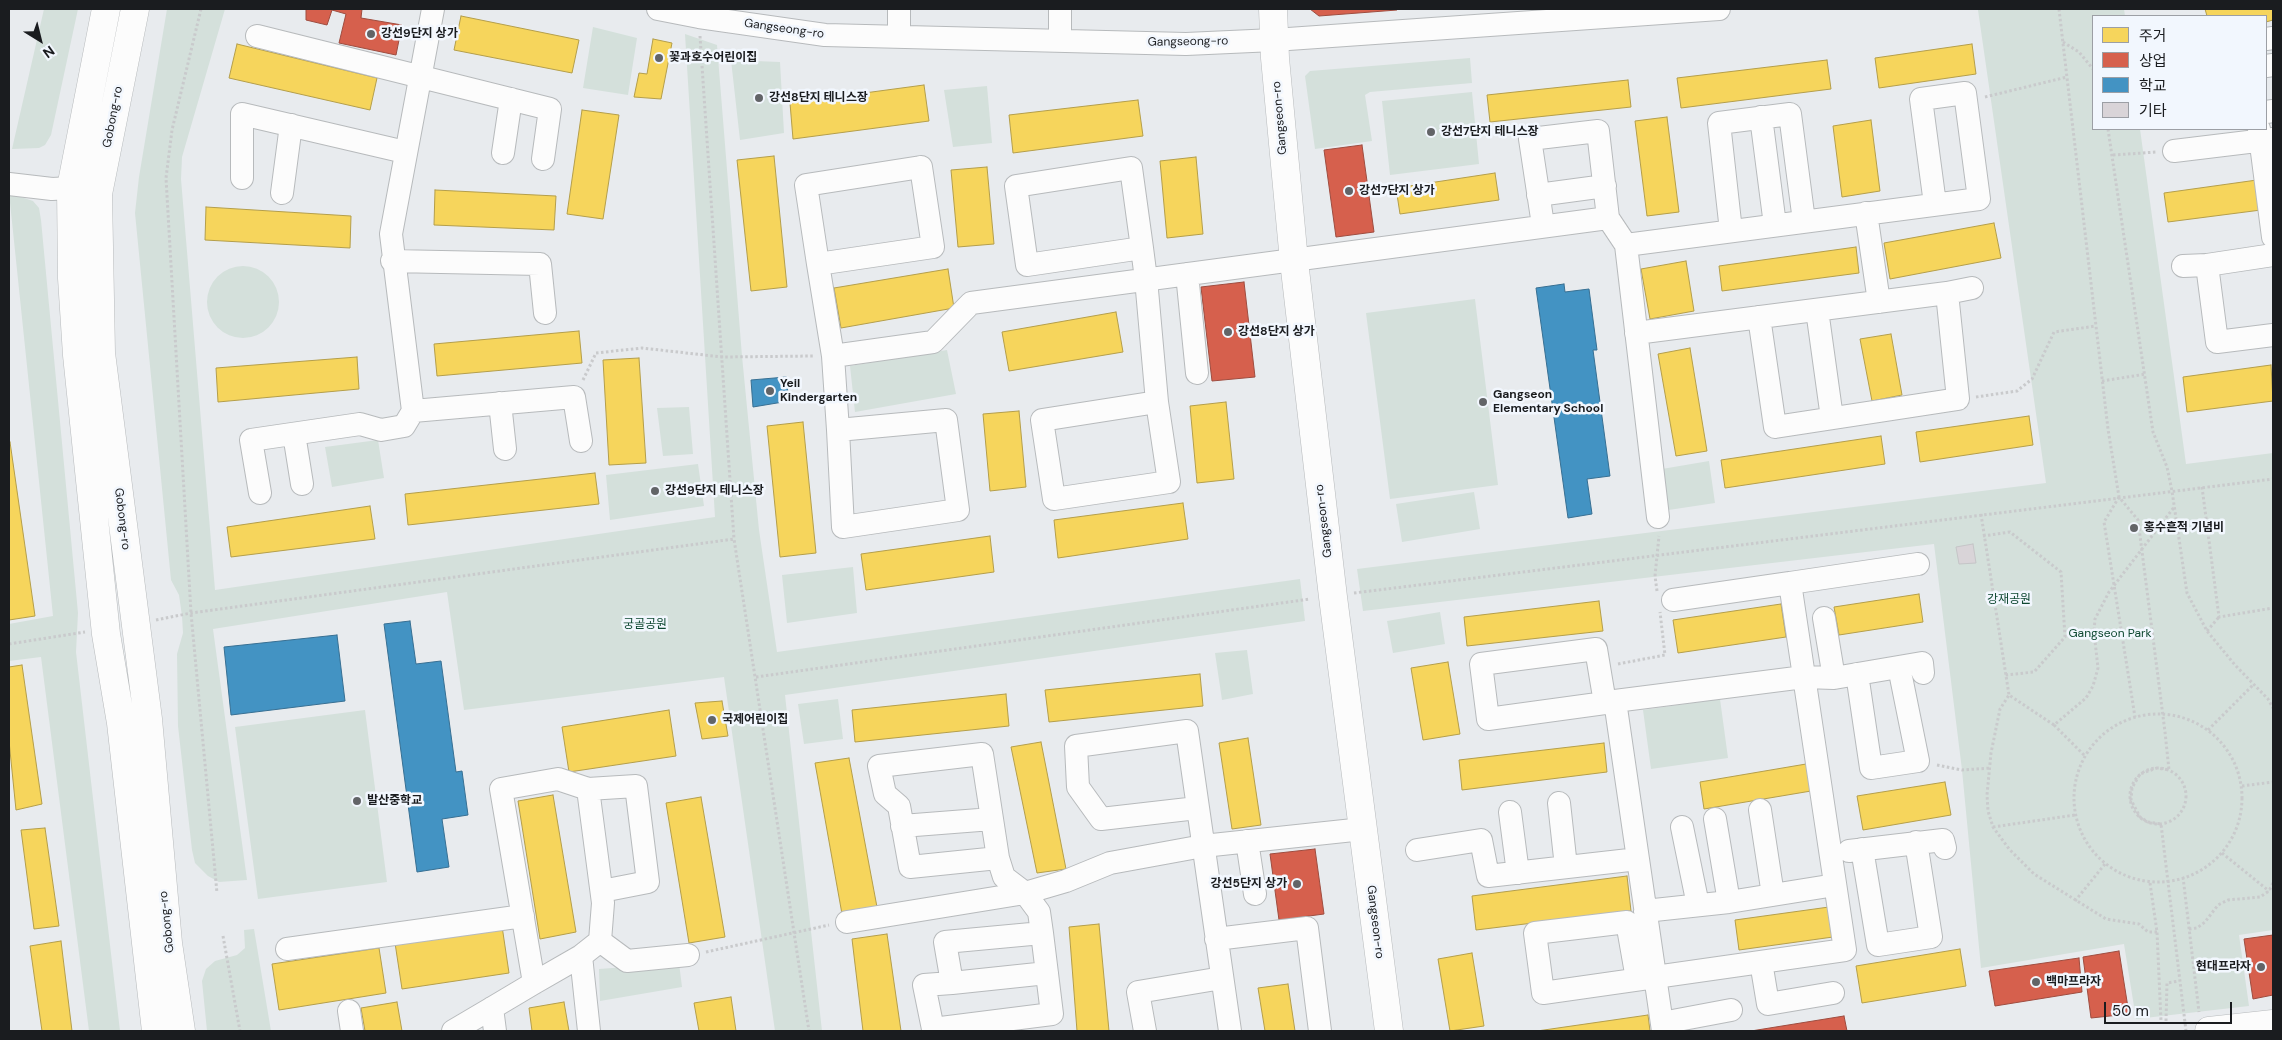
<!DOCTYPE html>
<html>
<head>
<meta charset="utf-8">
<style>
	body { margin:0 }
	#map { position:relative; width:2282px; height:1040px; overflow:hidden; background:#e8ebee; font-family:"DM Sans","Noto Sans KR",sans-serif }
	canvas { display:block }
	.frame { position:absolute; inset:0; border:10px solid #1a1c1f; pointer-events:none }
	.legend { position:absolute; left:2092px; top:15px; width:175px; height:115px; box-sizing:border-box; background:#f2f7fe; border:1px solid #9c9fa5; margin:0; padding:6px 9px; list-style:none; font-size:15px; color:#1a1c1f }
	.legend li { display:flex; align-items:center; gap:10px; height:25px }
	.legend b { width:25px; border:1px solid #9c9fa5 }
	.north { position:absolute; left:15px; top:15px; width:50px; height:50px; -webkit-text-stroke:4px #f2f7fe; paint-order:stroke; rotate:144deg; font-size:14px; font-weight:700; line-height:20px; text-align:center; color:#1a1c1f }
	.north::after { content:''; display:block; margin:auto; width:18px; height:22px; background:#1a1c1f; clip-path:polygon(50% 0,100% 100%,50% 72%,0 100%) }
	.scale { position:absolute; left:2104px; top:1002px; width:128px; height:22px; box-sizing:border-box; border:2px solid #1a1c1f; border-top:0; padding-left:6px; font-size:15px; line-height:18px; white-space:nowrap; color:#1a1c1f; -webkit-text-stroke:4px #f2f7fe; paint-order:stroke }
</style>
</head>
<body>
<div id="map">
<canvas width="2282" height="1040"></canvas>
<div class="frame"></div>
<ul class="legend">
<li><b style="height:14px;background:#f6d55c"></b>주거</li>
<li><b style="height:14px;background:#d6604d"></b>상업</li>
<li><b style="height:14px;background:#4393c3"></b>학교</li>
<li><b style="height:14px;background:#d9d4d8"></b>기타</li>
</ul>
<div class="north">N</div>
<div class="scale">50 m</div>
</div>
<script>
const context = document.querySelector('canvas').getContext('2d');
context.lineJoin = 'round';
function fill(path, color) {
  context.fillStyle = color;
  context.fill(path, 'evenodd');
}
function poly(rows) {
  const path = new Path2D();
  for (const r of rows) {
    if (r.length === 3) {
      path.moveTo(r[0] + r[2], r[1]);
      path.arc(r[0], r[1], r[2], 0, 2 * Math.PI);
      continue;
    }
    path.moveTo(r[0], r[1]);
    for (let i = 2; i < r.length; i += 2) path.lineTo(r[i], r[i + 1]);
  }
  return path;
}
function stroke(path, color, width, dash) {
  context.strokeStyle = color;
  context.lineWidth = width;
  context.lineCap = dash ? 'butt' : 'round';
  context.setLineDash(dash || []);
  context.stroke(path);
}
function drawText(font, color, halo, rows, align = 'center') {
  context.font = font + ' "DM Sans","Noto Sans KR",sans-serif';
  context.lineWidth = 5;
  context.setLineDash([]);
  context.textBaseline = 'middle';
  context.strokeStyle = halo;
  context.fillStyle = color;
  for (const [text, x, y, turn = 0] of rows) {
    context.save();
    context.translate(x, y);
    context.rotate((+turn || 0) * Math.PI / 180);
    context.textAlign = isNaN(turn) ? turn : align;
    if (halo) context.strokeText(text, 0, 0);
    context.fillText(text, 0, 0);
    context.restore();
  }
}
fill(poly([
	[44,9,78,9,51,135,45,145,39,148,12,149],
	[167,9,225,9,182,157,181,179,215,590,715,517,685,34,717,45,742,356,759,530,777,652,1300,579,1305,621,785,695,822,1031,775,1031,724,677,464,710,447,592,213,629,247,880,219,882,208,876,195,863,192,850,178,726,177,654,183,633,182,616,179,595,171,580,135,213,139,177],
	[1985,9,2124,9,2125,16,2093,16,2093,129,2140,129,2186,464,2273,453,2273,930,2239,935,2249,1006,2136,1019,2124,944,1981,968,1962,770,1934,544,1363,611,1357,569,2046,483,1978,10],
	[593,27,637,38,628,95,583,88],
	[1470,58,1472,83,1370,92,1365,95,1372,141,1315,149,1305,76,1310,71],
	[731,60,780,62,784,133,740,140],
	[987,86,992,143,953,147,944,90],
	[1472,92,1479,164,1390,175,1382,101],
	[9,193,33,201,39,208,41,220,78,613,76,652,120,1031,89,1031,41,657,9,661,9,624,53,616],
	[243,302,36],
	[1475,299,1498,485,1390,499,1366,313],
	[947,350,956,394,855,412,850,366],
	[689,407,693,454,663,456,657,408],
	[378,440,384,478,332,487,325,447],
	[1709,461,1715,503,1662,511,1656,470],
	[698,464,704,506,610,520,606,475],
	[1474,492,1480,529,1402,542,1396,504],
	[853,567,857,613,787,623,782,575],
	[1440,612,1445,644,1393,653,1387,621],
	[1247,650,1253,694,1222,700,1215,653],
	[838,699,843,739,804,744,798,704],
	[1720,699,1728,758,1651,769,1643,710],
	[365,710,387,882,258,899,235,727],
	[254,929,271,1031,207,1031,202,981,206,969,215,961,237,955,245,948,244,930],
	[679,963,682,987,600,1001,599,969]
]), '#d4e0db');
const homes = poly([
	[2205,9,2273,9,2273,20,2266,22,2266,16,2207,16,2205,9],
	[461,16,579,40,572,73,454,50,461,16],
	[653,39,672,43,661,99,634,97,639,73,647,74,653,39],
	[237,44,377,78,370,110,229,78,237,44],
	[1972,44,1976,74,1879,88,1875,58,1972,44],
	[1827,60,1831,89,1681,108,1677,78,1827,60],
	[1628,80,1631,107,1490,122,1487,95,1628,80],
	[924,85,929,121,793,139,790,103,924,85],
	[1138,100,1143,136,1013,153,1009,115,1138,100],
	[582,110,619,115,603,219,567,214,582,110],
	[1667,117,1679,212,1647,216,1635,121,1667,117],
	[1871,120,1880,191,1842,197,1833,126,1871,120],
	[774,156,787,287,751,291,737,160,774,156],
	[1196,157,1203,234,1167,238,1160,161,1196,157],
	[987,167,994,244,958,247,951,170,987,167],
	[1495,173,1499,200,1400,214,1396,188,1495,173],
	[2257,180,2261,210,2168,222,2164,193,2257,180],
	[435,190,556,196,554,230,434,225,435,190],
	[206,207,351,216,350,248,205,240,206,207],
	[1994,223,2001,258,1890,279,1884,243,1994,223],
	[1856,247,1859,273,1722,291,1719,266,1856,247],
	[1686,261,1694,311,1650,319,1641,269,1686,261],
	[948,269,954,308,841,328,834,288,948,269],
	[1116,312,1123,352,1009,371,1002,332,1116,312],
	[579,331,582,363,437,376,434,344,579,331],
	[1891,334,1902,395,1872,401,1860,339,1891,334],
	[1690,348,1707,451,1676,456,1658,354,1690,348],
	[357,357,359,389,218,402,216,368,357,357],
	[639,358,646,463,609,465,603,360,639,358],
	[2271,365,2273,401,2187,412,2183,377,2271,365],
	[1226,402,1234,479,1197,483,1190,406,1226,402],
	[1019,411,1026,487,990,491,983,414,1019,411],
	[2029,416,2033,445,1920,462,1916,432,2029,416],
	[803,422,816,553,780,557,767,426,803,422],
	[1881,436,1885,464,1725,488,1721,460,1881,436],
	[10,442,35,616,9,620,9,442,10,442],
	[595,473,599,504,408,525,405,494,595,473],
	[1183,503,1188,539,1058,558,1054,520,1183,503],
	[370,506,375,539,231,557,227,527,370,506],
	[990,536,994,572,866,590,861,554,990,536],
	[1919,594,1923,622,1839,635,1834,607,1919,594],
	[1599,601,1603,631,1467,646,1464,617,1599,601],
	[1781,604,1786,637,1678,653,1673,620,1781,604],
	[1448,662,1460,734,1423,740,1411,668,1448,662],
	[22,665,42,804,16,810,9,741,9,667,22,665],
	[1200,674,1203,706,1049,722,1045,690,1200,674],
	[1006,694,1009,726,855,742,852,710,1006,694],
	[722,701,728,736,702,739,695,703,722,701],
	[669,710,676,756,569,772,562,727,669,710],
	[1248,738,1261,825,1232,829,1219,743,1248,738],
	[1041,742,1066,869,1037,873,1011,747,1041,742],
	[1604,743,1607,772,1462,790,1459,760,1604,743],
	[849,758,877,907,842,914,815,763,849,758],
	[1812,763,1817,790,1704,809,1700,782,1812,763],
	[1945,782,1951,815,1863,830,1857,796,1945,782],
	[553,795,576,932,540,939,518,801,553,795],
	[701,797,725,937,689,943,666,803,701,797],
	[45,828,59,926,34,929,21,830,45,828],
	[1627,876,1631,911,1476,930,1472,896,1627,876],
	[1829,907,1833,937,1739,950,1735,920,1829,907],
	[1099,924,1109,1031,1077,1031,1069,927,1099,924],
	[502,926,509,973,402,989,395,943,502,926],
	[887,934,901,1031,863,1031,852,939,887,934],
	[61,941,72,1031,42,1031,30,946,61,941],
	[379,948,386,993,279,1010,272,964,379,948],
	[1960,949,1966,986,1862,1003,1856,966,1960,949],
	[1472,953,1484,1026,1450,1031,1438,959,1472,953],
	[1288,984,1295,1031,1265,1031,1258,988,1288,984],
	[731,997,736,1031,699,1031,694,1003,731,997],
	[397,1002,402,1031,365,1031,361,1008,397,1002],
	[564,1002,569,1031,532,1031,529,1008,564,1002],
	[1648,1015,1650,1031,1537,1031,1648,1015]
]);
fill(homes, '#f6d55c');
stroke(homes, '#b49e4a', 1);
const shops = poly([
	[306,9,362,9,361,18,402,25,396,55,339,43,346,14,332,10,327,25,306,20,306,9],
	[1310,9,1397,9,1397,10,1319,16,1310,9],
	[1362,145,1374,232,1336,237,1324,150,1362,145],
	[1244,282,1255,377,1212,381,1201,287,1244,282],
	[1315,849,1324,914,1279,920,1270,854,1315,849],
	[2273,935,2273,995,2253,999,2244,939,2273,935],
	[2119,951,2129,1014,2091,1018,2083,957,2119,951],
	[2079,958,2082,992,1995,1006,1989,971,2079,958],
	[1844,1016,1847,1031,1751,1031,1844,1016]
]);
fill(shops, '#d6604d');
stroke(shops, '#9e4c3f', 1);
const schools = poly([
	[1564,284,1565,292,1589,289,1597,350,1593,350,1610,476,1587,479,1592,514,1568,518,1536,288,1564,284],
	[786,377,789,401,753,407,751,380,786,377],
	[410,621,416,664,441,661,456,772,462,771,468,815,442,819,449,867,417,872,384,624,410,621],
	[337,635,345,701,231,715,224,647,337,635]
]);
fill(schools, '#4393c3');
stroke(schools, '#376f92', 1);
const building = poly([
	[1973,544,1976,563,1959,564,1956,547,1973,544]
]);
fill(building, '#d9d4d8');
stroke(building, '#c5c5c7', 1);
const minor = poly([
	[658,9,699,17,825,35,1186,44,1274,40,1719,9],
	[899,9,899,37],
	[257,36,550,109,543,159],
	[2266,39,2273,38],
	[1060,41,1060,9],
	[2266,66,2273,65],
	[2266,112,2273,111],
	[1761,117,1775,225],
	[2259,129,2273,237],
	[2174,151,2273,139],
	[503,153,511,99],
	[921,167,933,247,818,264,806,185,921,167],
	[242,178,242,114,405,152],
	[9,184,52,189,71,188],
	[282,193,291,125],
	[1538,195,1605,186],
	[1866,213,1879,302],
	[1543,225,1530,139,1598,131,1608,218],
	[1731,231,1719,123,1790,114,1804,221],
	[1626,245,1979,199,1965,93,1921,99,1935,204],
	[1142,248,1027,265,1016,186,1131,168,1142,248,1146,279,1157,402],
	[2273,255,2207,265,2217,342,2273,335],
	[392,261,540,264,545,313],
	[818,264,833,356,838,430],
	[2183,266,2207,265],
	[1187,274,1197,373],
	[1817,310,1832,418],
	[1759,317,1775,427,1958,399,1947,293],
	[1636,333,1947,293,1972,288],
	[833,356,933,342,971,303,1608,218,1626,245,1658,517],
	[1157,402,1169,482,1054,499,1042,420,1157,402],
	[500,403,505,449],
	[413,411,391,234,433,9],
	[946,420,958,510,843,527,838,430,946,420],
	[294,434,302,484],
	[260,493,251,440,360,424,381,430,404,426,413,411,574,397,581,441],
	[1790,583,1918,564],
	[1824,618,1834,678],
	[1857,674,1871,768,1918,761,1899,667],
	[1605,703,1596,649,1481,664,1488,719,1605,703,1615,701],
	[588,789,636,786,648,882,602,891],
	[1559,803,1566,867],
	[1197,808,1101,819,1078,787,1076,746,1187,731,1230,1031],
	[1760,810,1773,895],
	[1510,812,1518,873],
	[1715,819,1729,902],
	[902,826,992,819],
	[1682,827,1698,905],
	[1247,841,1255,894],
	[1862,849,1878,945,1931,937,1916,842],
	[1417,850,1481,840,1488,876,1638,859],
	[1849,851,1943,840,1945,848],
	[998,858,910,867,899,806,885,794,879,766,982,754,998,858,1004,877,1025,893,1039,912,1042,933,1052,1014,933,1029,924,985,952,983,945,942,1042,933],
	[1645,911,1729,902,1835,885],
	[847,922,1025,893,1066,881,1110,863,1203,846,1363,829],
	[1216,939,1307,928,1320,1031],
	[600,941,627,961,688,955],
	[287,949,523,916],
	[581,956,589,1031],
	[1761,962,1768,1004,1833,993],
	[1637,979,1627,922,1535,933,1543,993,1845,950,1790,583,1673,600],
	[952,983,1047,973],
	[492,1008,495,1031],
	[349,1011,352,1031],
	[1662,1023,1731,1010],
	[453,1031,492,1008,534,983,581,956,600,941,603,903,588,789,558,779,501,789,534,983],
	[1145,1031,1138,992,1222,978],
	[1663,1031,1615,701,1804,677,1834,678,1922,663,1923,673]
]);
const major = poly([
	[106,9,71,188,72,278,77,355,106,634,121,723,156,1031],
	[135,9,98,194,101,353,148,719,168,943,181,1031],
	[1273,9,1275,58,1294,261,1333,597,1389,1031],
	[2209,1031,2273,1024]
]);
stroke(minor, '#b7babc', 24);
stroke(major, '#b7babc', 29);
stroke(poly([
	[201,9,172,130,166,178,191,613,217,893],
	[2059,9,2108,429,2119,497,2138,520,2165,732,2169,770,2157,768,2140,774,2132,788,2131,800,2140,817,2148,822,2161,824,2186,1031],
	[700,36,734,539],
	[2063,42,2079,52,2093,69],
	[1985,97,2067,77],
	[2108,129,2153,432,2167,467,2172,491,2187,593,2207,631,2235,665,2268,699,2273,708],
	[2113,155,2157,152],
	[583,380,596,353,642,348,722,357,814,356],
	[2102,381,2146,374],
	[1976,397,2017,391,2032,379,2054,332,2096,326],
	[2202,487,2219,617,2273,608],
	[2119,497,2104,522,2135,717],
	[1981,514,2009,695],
	[1983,536,2010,532,2061,572,2065,637,2034,672,2005,675],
	[1657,591,1655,576,1659,536],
	[1354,593,2273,479],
	[156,620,191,613,734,539,809,1031],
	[2207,631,2219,617],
	[9,644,85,632],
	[1618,664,1665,655,1660,612],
	[756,677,1310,599],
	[2158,798,84],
	[2054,725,2085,756],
	[2208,730,2254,684],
	[1937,765,1962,770,1991,768],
	[2158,796,28],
	[2242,786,2273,782],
	[1993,827,2075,815],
	[2222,853,2269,891],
	[2183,877,2199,1012],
	[2150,883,2157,932,2161,1021],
	[2075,901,2105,864],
	[2189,929,2197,928,2205,922,2218,905,2228,900,2260,897,2269,891,2273,883],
	[2157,932,2148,932,2139,924,2106,919,2034,874,2009,849,1993,827,1988,811,1987,795,1991,753,2000,709,2009,695,2054,725,2086,698,2093,686,2098,668,2094,632,2095,619,2109,592,2175,506],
	[223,936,240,1031],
	[706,952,829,925],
	[2166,1021,2167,983,2179,981]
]), '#c9cacc', 3, [2.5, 2.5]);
stroke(minor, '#fcfcfc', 22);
stroke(major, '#fcfcfc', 28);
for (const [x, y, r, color] of [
	[371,34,5,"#626467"],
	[659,58,5,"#626467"],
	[759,98,5,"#626467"],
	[1431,132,5,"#626467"],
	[1349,191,5,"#626467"],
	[1228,332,5,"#626467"],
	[770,391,5,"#626467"],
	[1483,402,5,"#626467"],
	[655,491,5,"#626467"],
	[2134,528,5,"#626467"],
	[712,720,5,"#626467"],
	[357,801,5,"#626467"],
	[1297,884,5,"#626467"],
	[2261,967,5,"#626467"],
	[2036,982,5,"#626467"]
]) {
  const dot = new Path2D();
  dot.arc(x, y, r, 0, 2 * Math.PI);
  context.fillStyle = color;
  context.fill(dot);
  stroke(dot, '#f2f7fe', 2);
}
drawText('12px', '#1a1c1f', '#f2f7fe', [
	["Gangseong-ro",784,29,8],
	["Gangseong-ro",1188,42,-1],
	["Gobong-ro",113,117,-79],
	["Gangseon-ro",1280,118,-95],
	["Gobong-ro",122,519,83],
	["Gangseon-ro",1324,521,-97],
	["Gobong-ro",167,922,-96],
	["Gangseon-ro",1375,922,83]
]);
drawText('bold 12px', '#1a1c1f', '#f2f7fe', [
	["강선9단지 상가",381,34],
	["꽃과호수어린이집",669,58],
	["강선8단지 테니스장",769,98],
	["강선7단지 테니스장",1441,132],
	["강선7단지 상가",1359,191],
	["강선8단지 상가",1238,332],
	["Yeil",780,384],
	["Kindergarten",780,398],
	["Gangseon",1493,395],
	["Elementary School",1493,409],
	["강선9단지 테니스장",665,491],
	["홍수흔적 기념비",2144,528],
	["국제어린이집",722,720],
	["발산중학교",367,801],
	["강선5단지 상가",1287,884,"right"],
	["현대프라자",2251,967,"right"],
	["백마프라자",2046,982]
], 'left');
drawText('12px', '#0e4831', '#f2f7fe', [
	["강재공원",2009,600],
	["궁골공원",645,625],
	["Gangseon Park",2110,634]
]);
</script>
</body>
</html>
